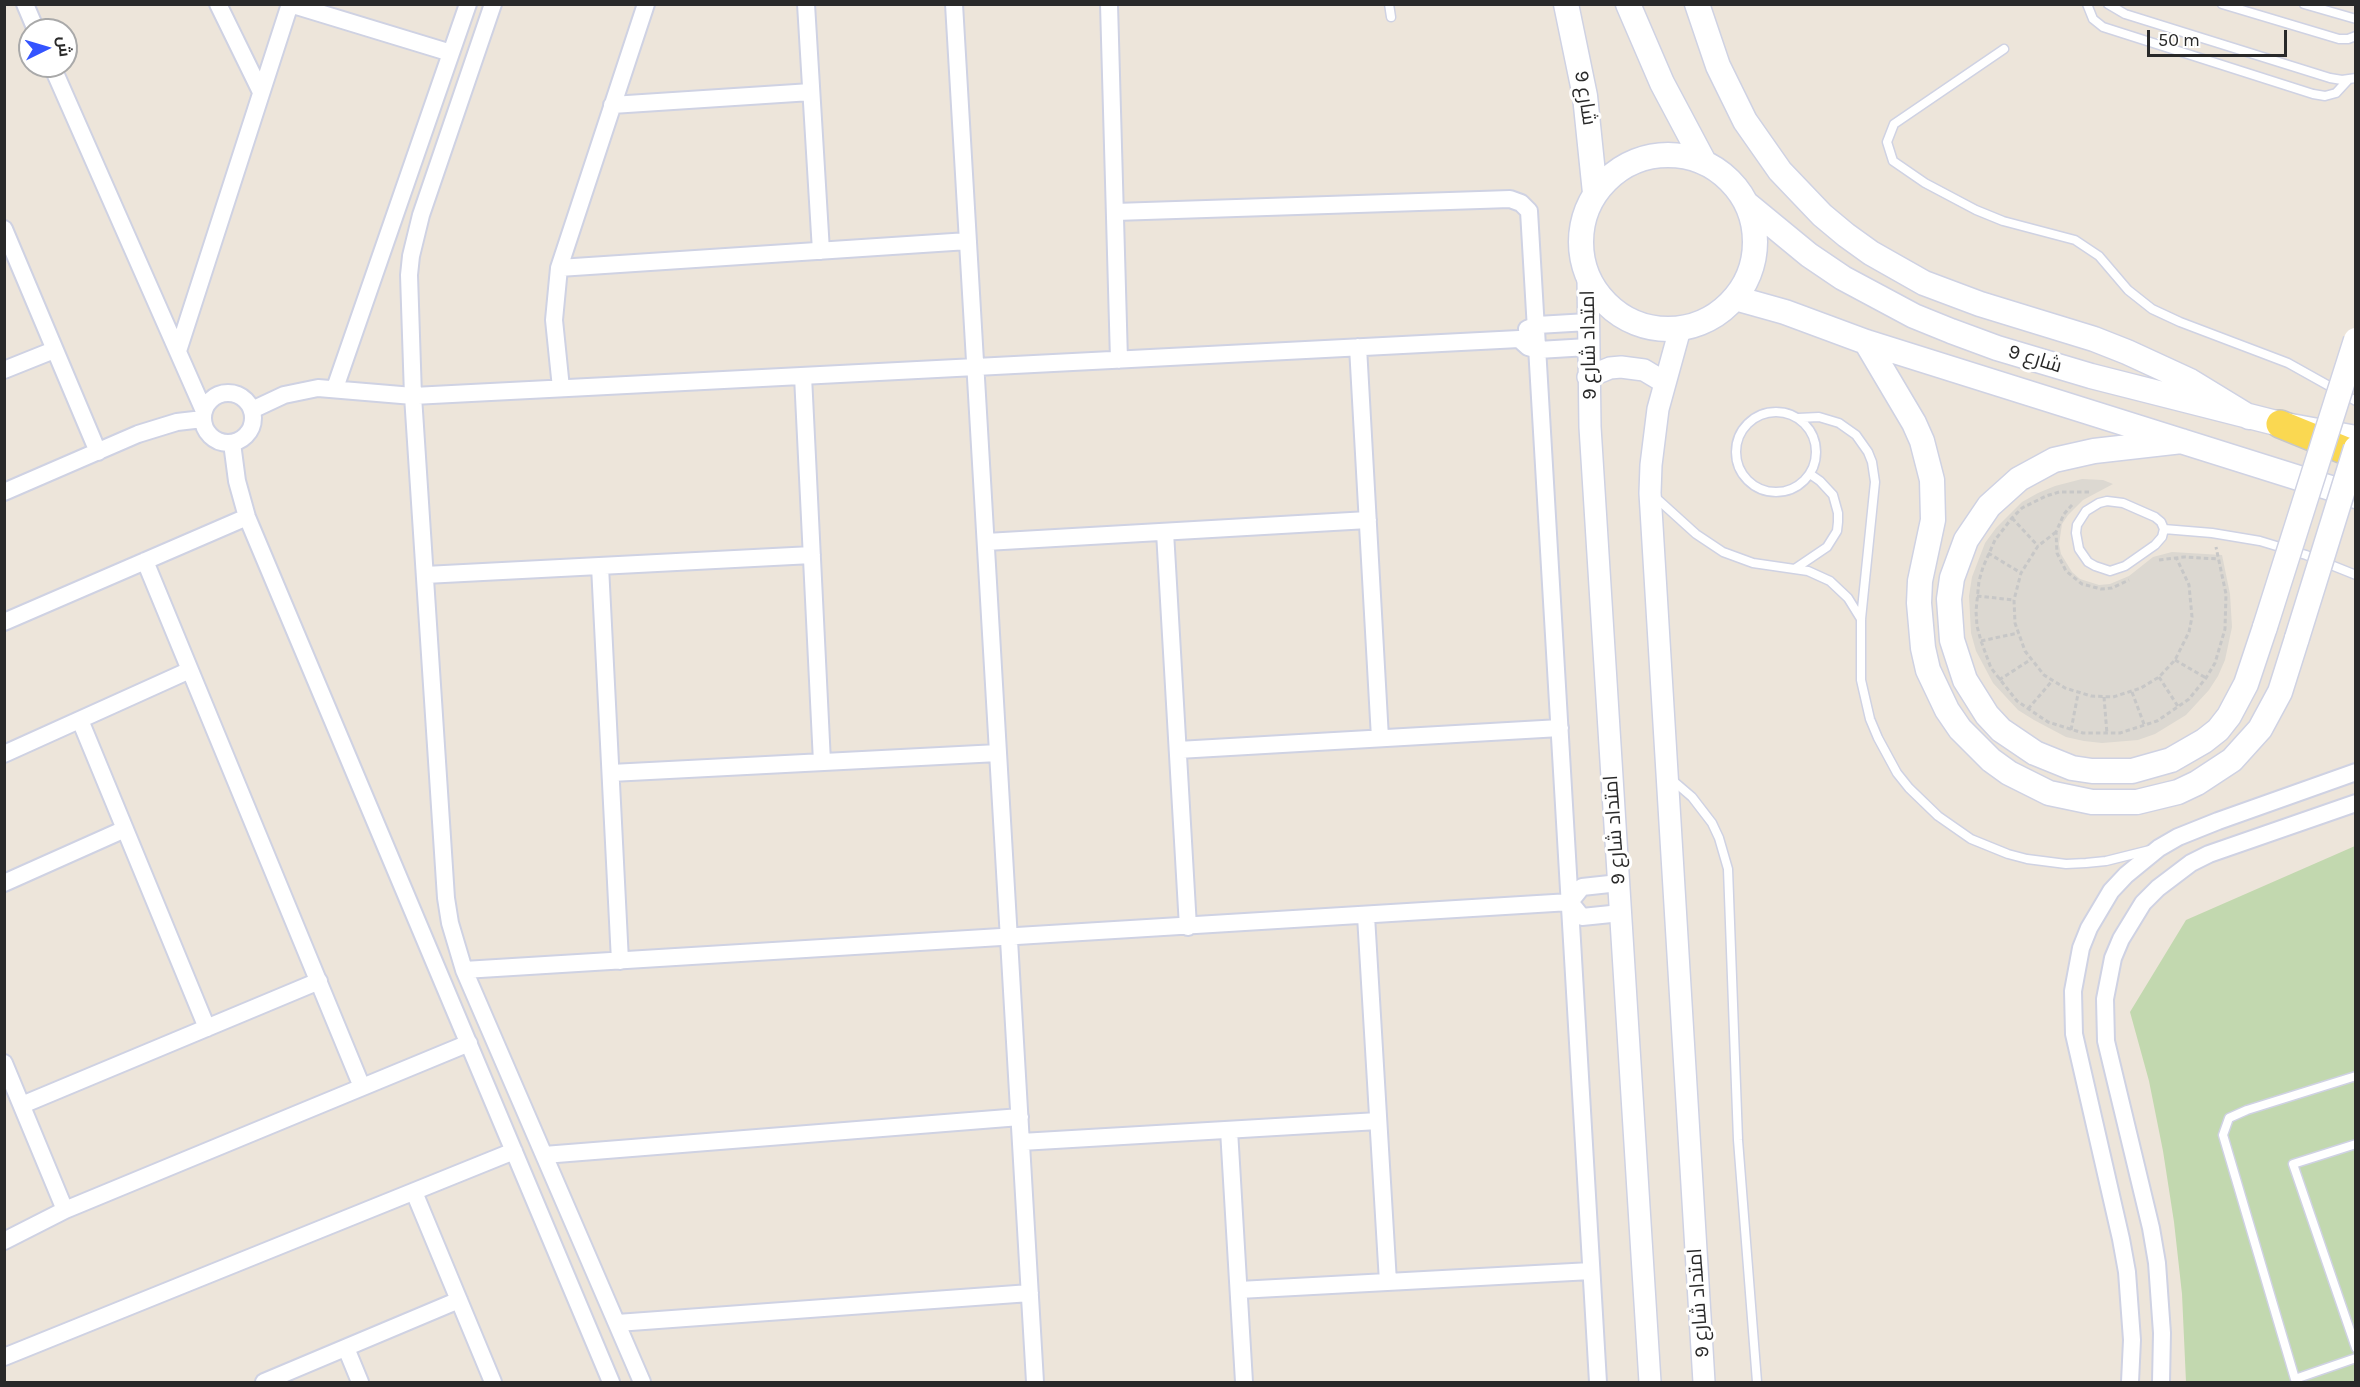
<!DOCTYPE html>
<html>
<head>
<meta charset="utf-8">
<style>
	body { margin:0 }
	#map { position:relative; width:2360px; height:1387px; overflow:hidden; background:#ede5da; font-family:Karla,Cairo,sans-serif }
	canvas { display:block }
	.frame { position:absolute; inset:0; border:6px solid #292929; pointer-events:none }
	.north { position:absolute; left:18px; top:18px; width:60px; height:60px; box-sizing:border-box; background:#fff; border:2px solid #a9a9a9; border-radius:50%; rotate:85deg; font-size:16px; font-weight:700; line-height:24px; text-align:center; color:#292929 }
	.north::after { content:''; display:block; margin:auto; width:21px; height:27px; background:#3454ff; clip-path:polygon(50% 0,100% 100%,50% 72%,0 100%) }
	.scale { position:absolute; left:2147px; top:30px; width:140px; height:27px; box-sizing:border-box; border:3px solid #292929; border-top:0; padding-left:8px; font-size:18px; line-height:21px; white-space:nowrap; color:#292929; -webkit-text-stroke:4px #fff; paint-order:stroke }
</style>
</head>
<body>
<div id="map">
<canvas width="2360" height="1387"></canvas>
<div class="frame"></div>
<div class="north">ش</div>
<div class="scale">50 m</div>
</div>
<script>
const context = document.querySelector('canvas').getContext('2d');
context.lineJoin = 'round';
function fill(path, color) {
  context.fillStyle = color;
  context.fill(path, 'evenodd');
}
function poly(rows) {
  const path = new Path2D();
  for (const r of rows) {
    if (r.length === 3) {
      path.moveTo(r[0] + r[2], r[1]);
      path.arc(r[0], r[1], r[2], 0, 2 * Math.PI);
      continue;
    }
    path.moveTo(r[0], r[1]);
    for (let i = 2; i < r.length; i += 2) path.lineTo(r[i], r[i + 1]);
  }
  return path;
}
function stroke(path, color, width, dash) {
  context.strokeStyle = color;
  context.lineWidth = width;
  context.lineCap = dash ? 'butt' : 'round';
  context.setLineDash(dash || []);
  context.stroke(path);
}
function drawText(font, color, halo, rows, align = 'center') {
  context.font = font + ' Karla,Cairo,sans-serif';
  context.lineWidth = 6;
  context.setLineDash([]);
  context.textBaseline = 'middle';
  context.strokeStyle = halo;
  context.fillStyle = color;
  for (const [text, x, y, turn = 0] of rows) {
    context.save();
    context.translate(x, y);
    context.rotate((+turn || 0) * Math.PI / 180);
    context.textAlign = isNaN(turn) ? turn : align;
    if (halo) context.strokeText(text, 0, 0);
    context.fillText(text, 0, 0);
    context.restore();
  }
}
fill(poly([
	[2355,846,2355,1382,2186,1382,2182,1294,2174,1222,2163,1151,2149,1081,2130,1012,2186,920]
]), '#c2d8af');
fill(poly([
	[2082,479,2103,480,2113,484,2083,500,2068,515,2062,524,2059,544,2061,554,2072,572,2080,579,2099,585,2110,584,2129,576,2153,557,2172,552,2222,555,2230,594,2232,627,2225,660,2218,676,2209,690,2186,715,2155,734,2138,740,2102,743,2084,741,2066,737,2034,720,2018,710,1993,683,1976,651,1971,633,1969,596,1972,577,1985,543,1996,528,2022,502,2038,493,2055,486]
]), '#dcd8d1');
const service = poly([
	[1389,4,1391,17],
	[2087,4,2093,19,2103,27,2313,94,2325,96,2336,93,2348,80],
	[2108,4,2125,14,2330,78,2342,80,2356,78],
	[2222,4,2339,39,2348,39,2356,36],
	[2304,4,2356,19],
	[2004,49,1894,124,1887,142,1893,161,1925,183,1976,210,2003,221,2075,240,2099,256,2128,290,2152,309,2180,322,2288,363,2356,401],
	[1776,452,40],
	[1798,418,1819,417,1839,423,1856,435,1868,452,1872,462,1875,482,1861,619,1861,680,1870,719,1878,738,1897,773,1909,788,1938,816,1971,839,2008,854,2027,859,2066,864,2086,863,2106,861,2150,850],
	[1654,496,1696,534,1723,552,1753,563,1808,571,1830,581,1848,598,1861,619],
	[2107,501,2123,503,2155,517,2161,522,2164,529,2162,537,2155,545,2125,566,2110,571,2095,566,2088,562,2079,549,2076,533,2077,525,2086,511,2099,503,2107,501],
	[2164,529,2212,533,2260,541,2306,555,2356,575],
	[1796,568,1827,547,1837,531,1838,522,1838,513,1833,495,1820,481,1810,474],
	[1671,779,1692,797,1712,823,1719,838,1728,869,1738,1140,1757,1382],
	[2356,1144,2293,1164,2356,1348],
	[2295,1379,2223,1135,2229,1118,2247,1110,2356,1076],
	[2296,1382,2295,1379,2356,1358]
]);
const minor = poly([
	[25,4,36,30],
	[218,4,261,92],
	[290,4,451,53],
	[493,4,421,215,411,256,409,275,413,396,446,898,450,923,464,970,642,1382],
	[806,4,821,251],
	[954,4,1035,1382],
	[1109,4,1119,360],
	[52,66,204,411],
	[612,105,811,92],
	[1115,212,1510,199,1521,203,1529,211,1598,1382],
	[4,229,98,452],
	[559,268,968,241],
	[1527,329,1537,325,1588,322],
	[1358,347,1380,738],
	[178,351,290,4],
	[4,370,54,350],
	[803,376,822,762],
	[335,388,468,4],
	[561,388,554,320,559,268,646,4],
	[228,418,25],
	[252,410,284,395,318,388,413,396,1519,339,1528,347,1538,350,1588,347],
	[232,443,237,481,247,517,611,1382],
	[4,492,138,434,177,422,203,419],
	[1165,532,1188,927],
	[986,542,1368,520],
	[145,561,362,1087],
	[600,566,620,961],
	[425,575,812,555],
	[4,622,247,517],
	[80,720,207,1028],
	[1178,750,1560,728],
	[4,754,190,670],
	[611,773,998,753],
	[4,883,125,829],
	[1570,902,1582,917,1621,913],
	[1570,902,1582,887,1619,883],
	[1366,916,1388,1282],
	[464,970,1570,902],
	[4,1063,65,1210],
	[22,1105,319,981],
	[1229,1130,1244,1382],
	[1021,1142,1378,1121],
	[544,1155,1020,1117],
	[414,1192,493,1382],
	[4,1241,65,1210,469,1043],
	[1239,1290,1591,1271],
	[617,1323,1030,1293],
	[346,1348,360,1382],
	[4,1357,514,1151],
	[264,1382,459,1300],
	[2130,1382,2132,1340,2127,1272,2121,1239,2074,1034,2073,991,2081,948,2089,928,2111,891,2126,875,2159,848,2178,837,2218,821,2356,772],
	[2161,1382,2162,1333,2157,1263,2151,1228,2106,1041,2105,999,2113,958,2121,939,2143,903,2158,888,2191,863,2209,854,2356,803]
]);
const tertiary = poly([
	[1588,278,1590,427,1650,1382],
	[1680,329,1658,409,1651,465,1650,493,1704,1382],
	[1588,377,1610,368,1621,367,1644,370,1664,382]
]);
const secondary = poly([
	[1566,4,1585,96,1595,193],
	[1628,4,1662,83,1704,162],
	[1697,4,1718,66,1745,121,1780,171,1822,215,1846,235,1871,253,1924,283,1980,304,2094,339,2127,352,2190,381,2249,417],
	[1668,242,87],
	[1747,204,1809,255,1843,278,1914,316,1951,331,1997,348,2091,376,2280,424,2356,438],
	[1735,298,1785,312,1866,342,2356,496],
	[1866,342,1914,423,1922,441,1932,480,1933,520,1920,581,1919,603,1923,648,1928,670,1947,710,1960,729,1991,760,2009,773,2049,793,2092,802,2137,802,2178,792,2197,783,2232,760,2260,729,2280,692,2297,638],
	[2182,441,2094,451,2054,460,2019,479,1989,506,1966,540,1952,578,1949,599,1952,640,1965,680,1987,715,2001,730,2035,753,2072,768,2092,771,2132,771,2171,760,2204,741,2218,730,2229,716,2246,684,2265,627]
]);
const primary = poly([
	[2280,424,2356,455]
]);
stroke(service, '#cfd2e3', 11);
stroke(minor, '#cfd2e3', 20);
stroke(tertiary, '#cfd2e3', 24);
stroke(secondary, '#cfd2e3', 27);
stroke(primary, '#c7c7c7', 30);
stroke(poly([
	[2089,492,2059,492,2046,496,2022,508,2012,518,1995,540,1983,567,1979,581,1976,611,1977,626,1981,641,1991,668,2017,701,2048,722,2083,733,2120,733,2157,721,2189,699,2206,678,2215,663,2225,629,2226,594,2216,547],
	[2072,505,2064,514,2056,532,2057,553,2066,571,2082,584,2101,589,2112,588,2129,580],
	[2012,518,2038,546],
	[2056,532,2038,546,2021,573,2014,600,2015,623,2025,651,2044,675,2065,688,2091,696,2113,697,2141,688,2159,677,2175,660,2189,632,2192,617,2189,585,2176,557],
	[1988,553,2021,573],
	[2159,560,2184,557,2218,559],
	[1977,596,2014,600],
	[1981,641,2018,633],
	[2175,660,2206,678],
	[2159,677,2179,708],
	[1999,680,2030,660],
	[2132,692,2145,727],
	[2104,697,2107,734],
	[2028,709,2052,681],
	[2071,730,2078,694]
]), '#c7c7c7', 3, [4.5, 3]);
stroke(service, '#fff', 8);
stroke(minor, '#fff', 16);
stroke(tertiary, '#fff', 21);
stroke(secondary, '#fff', 24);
stroke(primary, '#fad851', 27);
const secondaryBridge = poly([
	[2265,627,2356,340],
	[2297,638,2356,448]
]);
stroke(secondaryBridge, '#cfd2e3', 27, []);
stroke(secondaryBridge, '#fff', 24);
drawText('20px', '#292929', '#fff', [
	["شارع 9",1585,98,81],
	["امتداد شارع 9",1589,345,-91],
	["شارع 9",2035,359,17],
	["امتداد شارع 9",1615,830,-94],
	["امتداد شارع 9",1699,1303,-94]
]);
</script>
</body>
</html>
